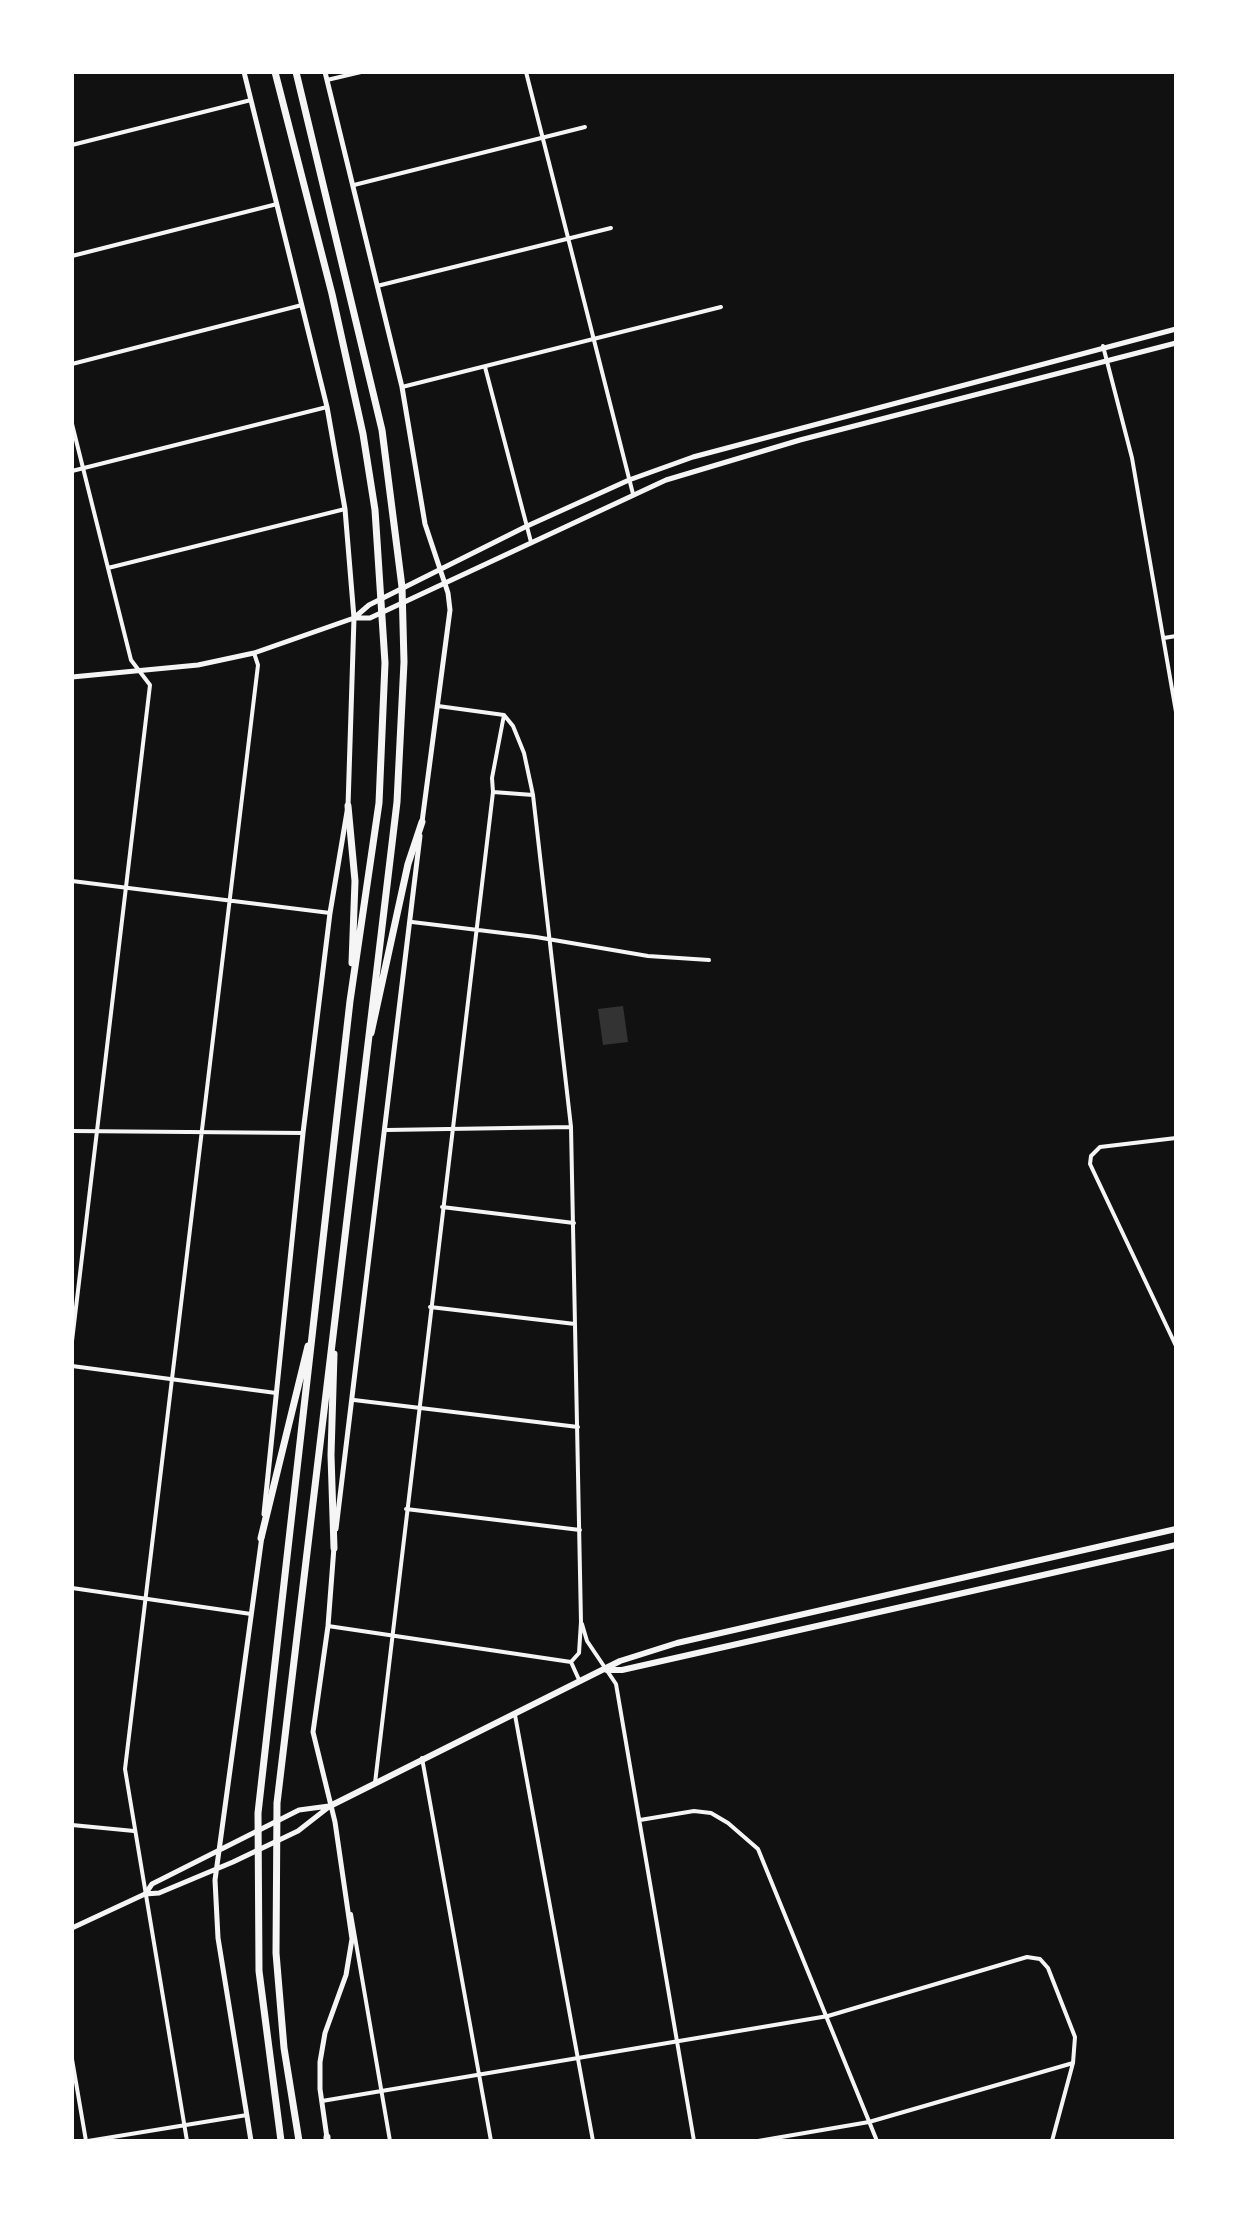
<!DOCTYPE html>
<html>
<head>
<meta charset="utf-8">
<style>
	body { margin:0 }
	#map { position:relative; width:1248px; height:2213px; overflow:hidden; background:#111; font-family:Spectral,serif }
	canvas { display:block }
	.frame { position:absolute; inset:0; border:74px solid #fff; pointer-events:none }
</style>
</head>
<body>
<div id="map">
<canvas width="1248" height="2213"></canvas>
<div class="frame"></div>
</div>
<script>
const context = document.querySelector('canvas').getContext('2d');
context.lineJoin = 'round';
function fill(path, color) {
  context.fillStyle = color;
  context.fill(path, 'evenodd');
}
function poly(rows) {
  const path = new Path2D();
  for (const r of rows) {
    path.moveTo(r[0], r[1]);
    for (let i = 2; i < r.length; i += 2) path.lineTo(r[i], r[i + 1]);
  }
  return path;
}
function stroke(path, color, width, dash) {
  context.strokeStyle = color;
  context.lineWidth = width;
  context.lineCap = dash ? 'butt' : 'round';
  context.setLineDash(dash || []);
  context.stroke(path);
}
fill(poly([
	[623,1006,628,1042,603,1045,598,1009]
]), '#333');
stroke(poly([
	[526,72,633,494],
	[72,145,251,100],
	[354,185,585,127],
	[72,256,277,204],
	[377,286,611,228],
	[1103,346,1132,458,1176,712],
	[72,364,302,305],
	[485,367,531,542],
	[402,387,721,307],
	[72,424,131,660,150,685,72,1341],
	[72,471,327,407],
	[108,568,345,509],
	[1164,638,1176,636],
	[438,706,504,715,513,726,524,753,533,795,571,1127,581,1622,579,1653,571,1662],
	[493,792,533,795],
	[72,881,330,913],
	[412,922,536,937,648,956,709,960],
	[387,1130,571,1127],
	[72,1131,303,1133],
	[1176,1138,1100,1147,1091,1156,1090,1164,1176,1346],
	[442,1207,574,1223],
	[430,1307,575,1324],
	[72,1366,276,1393],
	[354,1400,578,1427],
	[406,1509,580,1530],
	[72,1588,251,1614],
	[582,1624,587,1641,616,1684,694,2141],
	[328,1626,571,1662],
	[571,1662,580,1682],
	[515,1715,593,2141],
	[422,1758,491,2141],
	[375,1783,493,792,492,778,504,715],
	[640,1820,694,1811,711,1813,728,1823,758,1849,877,2141],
	[72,1825,134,1831],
	[351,1914,390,2141],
	[72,2059,86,2141],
	[322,2101,828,2016,1027,1957,1040,1959,1048,1968,1075,2037,1073,2063,1052,2141],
	[88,2141,247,2115],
	[187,2141,125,1769,258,665,254,653],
	[758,2141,869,2122,1073,2063]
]), '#f5f5f5', 4);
stroke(poly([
	[327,80,361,72]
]), '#f5f5f5', 4);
stroke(poly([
	[244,72,327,407,345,509,354,618,348,806,330,913,303,1133,264,1514],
	[325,72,402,387,425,524,448,593,450,610,422,822],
	[355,618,370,618,666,480,800,440,1176,343],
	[72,677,198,665,254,653,354,618,369,605,525,527,629,480,693,457,1176,329],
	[336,1529,420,836],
	[146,1893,152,1884,299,1810,329,1806],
	[72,1928,145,1894,159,1893,233,1862,298,1831,330,1806],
	[327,2138,320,2089,320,2062,325,2033,346,1975,352,1939,335,1822,313,1732,328,1626,334,1547],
	[251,2141,218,1938,215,1880,262,1536]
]), '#f5f5f5', 5);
stroke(poly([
	[607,1670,622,1670,1176,1545],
	[330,1806,620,1661,677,1643,1176,1529]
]), '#f5f5f5', 6);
stroke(poly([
	[275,72,332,294,363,434,375,510,385,663,379,803,350,1001,258,1813,259,1971,281,2141],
	[296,72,382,430,402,587,404,662,397,802,277,1803,276,1953,284,2048,299,2141],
	[348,806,355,881,352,963],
	[371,1033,408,864,422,822],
	[261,1538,308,1346],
	[334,1548,331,1455,334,1354],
	[327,2141,327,2137]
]), '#f5f5f5', 7);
</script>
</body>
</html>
